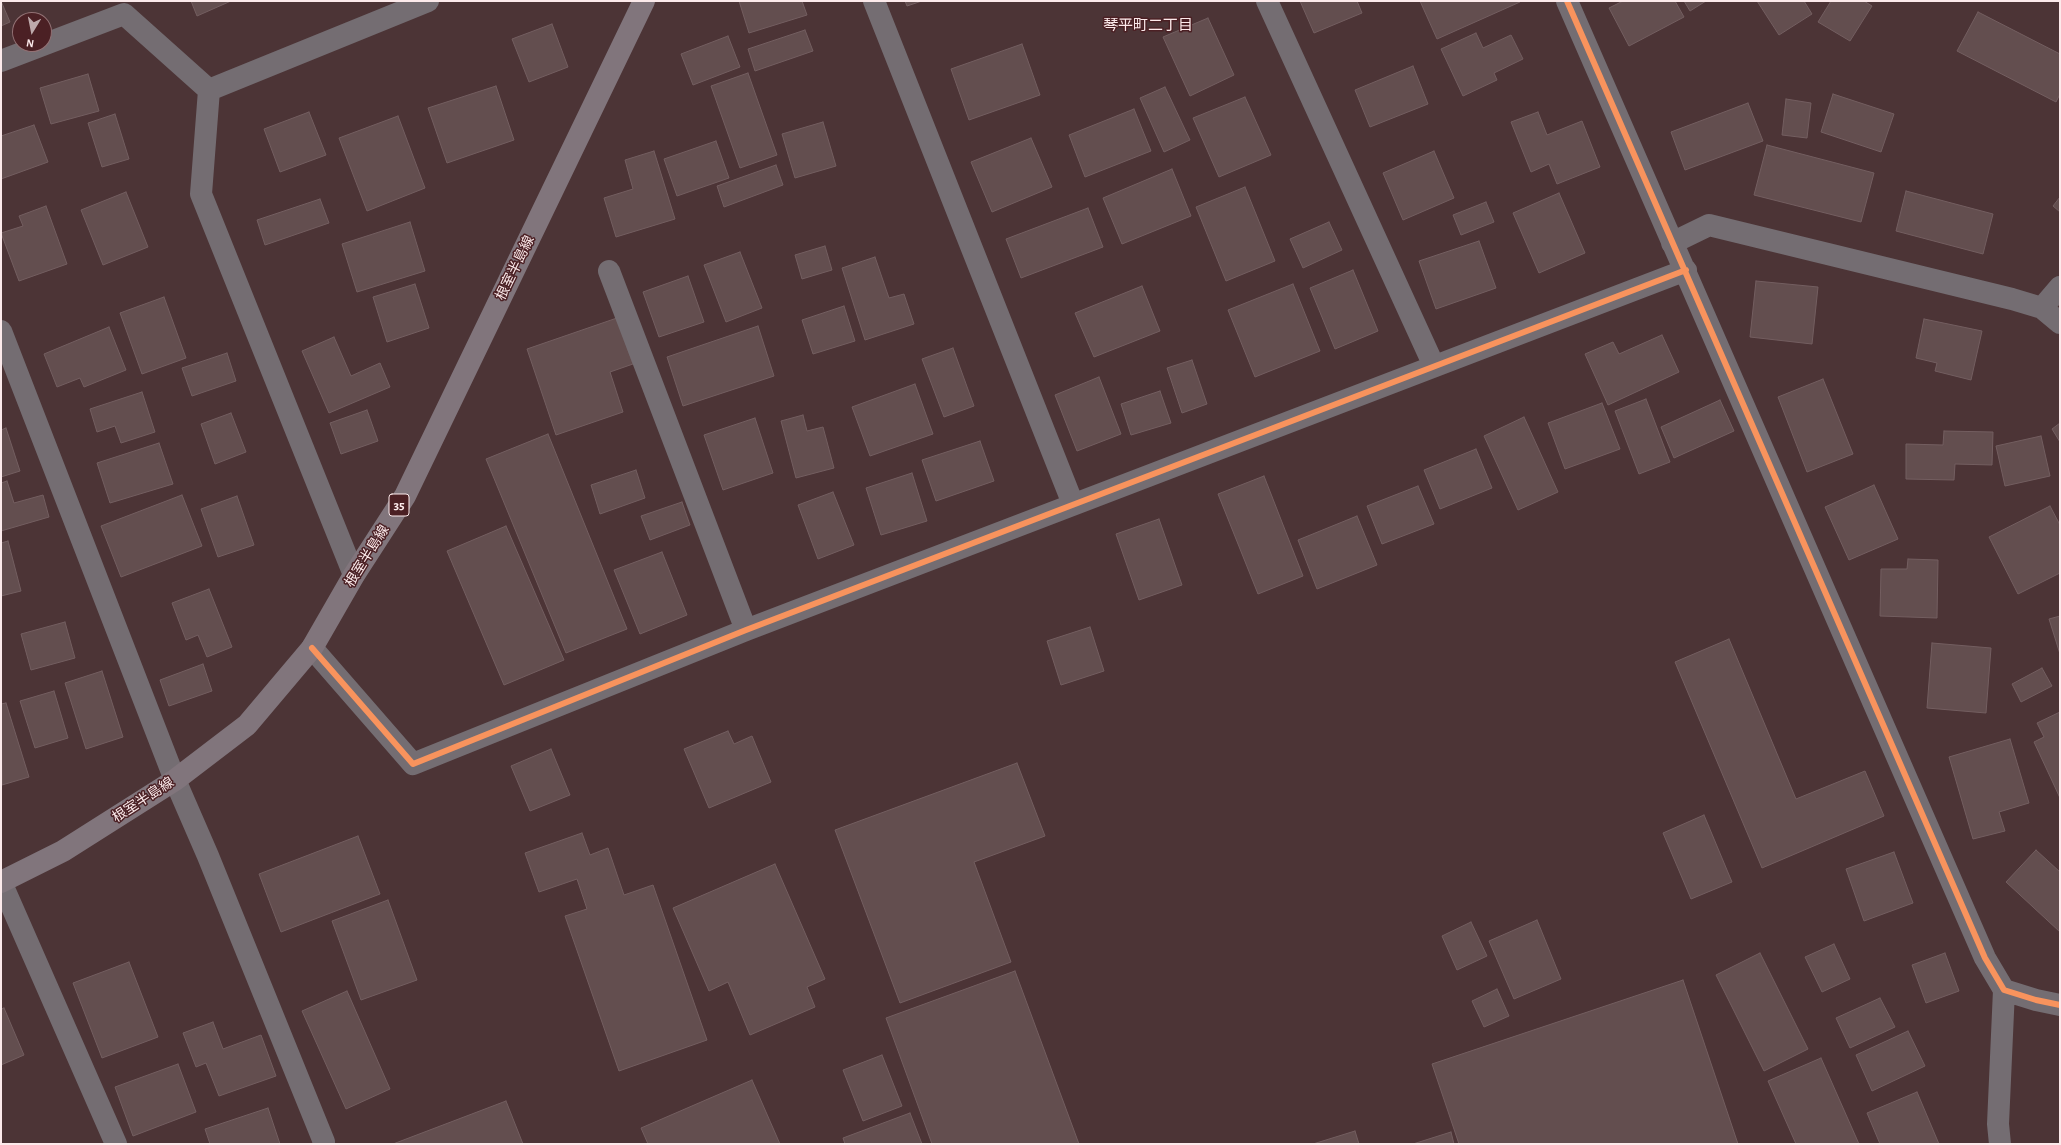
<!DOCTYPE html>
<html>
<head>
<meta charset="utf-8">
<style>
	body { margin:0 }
	#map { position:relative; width:2061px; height:1145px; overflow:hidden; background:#4c3436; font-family:"Alegreya Sans",sans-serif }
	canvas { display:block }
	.frame { position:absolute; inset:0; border:2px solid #fceaeb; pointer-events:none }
	.north { position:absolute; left:12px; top:12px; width:40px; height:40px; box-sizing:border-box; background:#4b2024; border:1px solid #927174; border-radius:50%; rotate:190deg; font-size:11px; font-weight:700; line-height:16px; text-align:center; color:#fceaeb }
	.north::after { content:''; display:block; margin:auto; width:14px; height:18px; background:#beaaac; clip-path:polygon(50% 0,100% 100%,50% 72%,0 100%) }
</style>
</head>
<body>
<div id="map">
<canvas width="2061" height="1145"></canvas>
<div class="frame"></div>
<div class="north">N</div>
</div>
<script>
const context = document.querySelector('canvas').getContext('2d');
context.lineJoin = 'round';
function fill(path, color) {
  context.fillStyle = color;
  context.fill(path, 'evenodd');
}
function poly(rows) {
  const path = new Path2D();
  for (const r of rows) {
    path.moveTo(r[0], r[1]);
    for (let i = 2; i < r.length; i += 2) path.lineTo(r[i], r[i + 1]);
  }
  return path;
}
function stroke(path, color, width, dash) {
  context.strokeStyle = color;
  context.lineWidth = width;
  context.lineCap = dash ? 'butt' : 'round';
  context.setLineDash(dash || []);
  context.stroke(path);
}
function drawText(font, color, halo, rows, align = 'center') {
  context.font = font + ' "Alegreya Sans","Noto Sans JP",sans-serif';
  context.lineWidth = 3;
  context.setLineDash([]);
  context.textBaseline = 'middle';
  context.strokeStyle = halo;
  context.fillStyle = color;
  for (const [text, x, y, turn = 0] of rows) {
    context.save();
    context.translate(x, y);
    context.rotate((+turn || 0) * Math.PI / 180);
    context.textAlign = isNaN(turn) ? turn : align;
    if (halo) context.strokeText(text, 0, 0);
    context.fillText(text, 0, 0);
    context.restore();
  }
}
const building = poly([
	[1,1,10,22,1,26,1,1],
	[191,1,231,1,197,16,191,1],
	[739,1,802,1,807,15,749,33,739,1],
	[905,1,922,1,907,6,905,1],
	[1300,1,1357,1,1362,13,1314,33,1300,1],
	[1420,1,1520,1,1520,2,1437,39,1420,1],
	[1623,1,1675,1,1684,17,1629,46,1609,8,1623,1],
	[1684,1,1706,1,1690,11,1684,1],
	[1757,1,1804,1,1812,14,1779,35,1757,1],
	[1831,1,1864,1,1872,6,1850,41,1818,22,1831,1],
	[1978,12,2060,54,2060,94,2056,102,1957,51,1978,12],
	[1208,18,1234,75,1190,96,1163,37,1208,18],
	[552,24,568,67,529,82,512,39,552,24],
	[805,30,813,51,755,71,748,49,805,30],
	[1476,33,1483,48,1511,35,1523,59,1494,73,1497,80,1463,96,1441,49,1476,33],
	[728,36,740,67,693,85,681,54,728,36],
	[1022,44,1040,95,969,120,951,69,1022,44],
	[1413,66,1428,104,1370,127,1355,90,1413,66],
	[748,73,777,155,740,168,711,86,748,73],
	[88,74,99,111,51,124,40,88,88,74],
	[496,86,514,140,447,163,428,108,496,86],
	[1165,87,1190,140,1164,152,1140,98,1165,87],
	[1833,94,1894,114,1881,152,1821,132,1833,94],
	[1245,97,1271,155,1219,177,1193,118,1245,97],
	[1786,99,1811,103,1807,138,1782,135,1786,99],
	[1748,103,1763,141,1685,170,1671,132,1748,103],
	[1134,109,1151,151,1085,177,1069,135,1134,109],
	[309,112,326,155,280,172,264,129,309,112],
	[1538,112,1547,135,1582,121,1600,167,1557,184,1549,164,1531,172,1511,122,1538,112],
	[115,114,129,159,102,167,88,123,115,114],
	[398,116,425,188,367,211,339,138,398,116],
	[823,122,836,166,795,178,782,134,823,122],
	[34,125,48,162,1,179,1,136,34,125],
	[1031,138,1052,187,992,212,971,162,1031,138],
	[716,141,729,178,677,196,664,159,716,141],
	[1767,145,1874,173,1861,222,1754,195,1767,145],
	[654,151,675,219,616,237,604,198,633,189,625,160,654,151],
	[1434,151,1454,198,1403,220,1383,173,1434,151],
	[776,165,783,185,724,207,717,186,776,165],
	[1172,169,1191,216,1122,244,1103,198,1172,169],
	[1245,187,1275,261,1226,281,1196,207,1245,187],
	[1906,191,1993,214,1983,254,1896,231,1906,191],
	[126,192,148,247,103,265,81,210,126,192],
	[1559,193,1585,253,1539,273,1513,213,1559,193],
	[2060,197,2060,212,2053,206,2060,197],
	[320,199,329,223,265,245,257,220,320,199],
	[1486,202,1494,222,1461,235,1453,215,1486,202],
	[46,206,67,264,19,281,1,233,23,226,19,216,46,206],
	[1088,208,1103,247,1021,278,1006,239,1088,208],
	[410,222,425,271,357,292,342,244,410,222],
	[1329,222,1342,250,1303,268,1290,239,1329,222],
	[1479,241,1496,288,1436,309,1419,261,1479,241],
	[825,246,832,270,802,279,795,255,825,246],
	[740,252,762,308,726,322,704,265,740,252],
	[875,257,889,298,904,294,914,324,865,340,842,268,875,257],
	[1353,270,1378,331,1335,349,1310,288,1353,270],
	[688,276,704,322,659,337,643,292,688,276],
	[1756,281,1818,287,1812,344,1750,337,1756,281],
	[415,284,429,328,387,342,373,297,415,284],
	[1293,284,1320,351,1255,377,1228,310,1293,284],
	[1142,286,1160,331,1094,357,1075,313,1142,286],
	[164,297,186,358,142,374,120,313,164,297],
	[844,306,855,341,813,354,802,320,844,306],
	[617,318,633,364,610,372,623,412,556,435,527,349,617,318],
	[1924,319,1982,331,1971,380,1935,371,1937,363,1916,358,1924,319],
	[758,326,774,376,683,406,667,357,758,326],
	[109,327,126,370,84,387,80,378,57,387,44,354,109,327],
	[1662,335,1679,372,1608,405,1585,354,1613,342,1619,354,1662,335],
	[334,337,351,376,380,363,390,387,329,413,302,351,334,337],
	[953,348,974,406,944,417,922,359,953,348],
	[227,353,236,381,192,396,182,368,227,353],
	[1192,360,1207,404,1182,413,1167,368,1192,360],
	[1099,377,1121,434,1077,451,1055,395,1099,377],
	[1823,379,1853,454,1807,472,1778,397,1823,379],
	[915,384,933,434,870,456,852,407,915,384],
	[1160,391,1171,423,1131,435,1121,404,1160,391],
	[142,392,155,432,121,443,115,426,97,432,90,409,142,392],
	[1646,399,1670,462,1639,474,1615,411,1646,399],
	[1720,400,1734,431,1674,458,1661,427,1720,400],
	[1602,403,1620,449,1565,469,1548,423,1602,403],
	[367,410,378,441,341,454,330,423,367,410],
	[231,413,246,452,215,464,201,424,231,413],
	[803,415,807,431,823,427,834,468,796,478,781,421,803,415],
	[1524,417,1558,492,1518,510,1484,436,1524,417],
	[755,418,773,473,723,490,704,435,755,418],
	[2060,423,2060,442,2052,429,2060,423],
	[6,428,20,471,1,477,1,430,6,428],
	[1944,431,1993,432,1992,465,1955,464,1954,480,1906,479,1906,444,1943,445,1944,431],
	[548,434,627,629,566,653,486,459,548,434],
	[2041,436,2050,476,2005,486,1996,446,2041,436],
	[980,441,994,481,936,501,922,460,980,441],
	[159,443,173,484,110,503,97,463,159,443],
	[1476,449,1492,488,1440,509,1424,470,1476,449],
	[636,470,645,498,600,514,591,485,636,470],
	[912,473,927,521,881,535,866,488,912,473],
	[1264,476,1303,576,1258,594,1218,494,1264,476],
	[7,481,14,503,43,495,49,517,1,531,1,483,7,481],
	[1874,485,1898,539,1849,560,1825,507,1874,485],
	[1418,486,1434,524,1382,544,1367,506,1418,486],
	[833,492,854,545,818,559,798,505,833,492],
	[182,495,202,546,121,577,101,526,182,495],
	[237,496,254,545,218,557,201,509,237,496],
	[682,502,690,525,650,540,641,516,682,502],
	[2050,506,2060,525,2060,573,2018,594,1989,537,2050,506],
	[1357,516,1377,565,1317,589,1298,540,1357,516],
	[1159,519,1182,585,1139,600,1116,534,1159,519],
	[506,526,564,660,504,685,447,551,506,526],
	[8,541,21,591,1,596,1,543,8,541],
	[662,552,687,615,640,634,614,570,662,552],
	[1908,559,1938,560,1937,618,1880,616,1881,569,1907,569,1908,559],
	[209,589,232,647,207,657,198,635,186,640,172,603,209,589],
	[2060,616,2060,654,2049,619,2060,616],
	[65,622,75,658,31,670,21,634,65,622],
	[1090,627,1104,671,1061,685,1047,641,1090,627],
	[1729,639,1796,799,1865,771,1884,816,1762,868,1675,662,1729,639],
	[1932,643,1991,648,1986,713,1927,708,1932,643],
	[203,664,212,691,169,706,160,680,203,664],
	[2042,668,2052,686,2021,702,2012,684,2042,668],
	[102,671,123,737,86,749,65,683,102,671],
	[54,691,68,738,35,748,20,701,54,691],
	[6,703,29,777,2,785,1,704,6,703],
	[2060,712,2060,798,2034,742,2044,737,2037,723,2060,712],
	[728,731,734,744,752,736,771,782,709,808,684,749,728,731],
	[2010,739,2029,803,1999,812,2005,831,1973,839,1949,757,2010,739],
	[551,749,570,795,530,811,511,766,551,749],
	[1017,763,1045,836,974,862,1011,962,900,1003,835,830,1017,763],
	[1704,815,1732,882,1691,899,1663,833,1704,815],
	[582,833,590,855,608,848,624,895,653,885,707,1040,619,1071,565,916,587,909,577,879,539,892,525,853,582,833],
	[358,836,380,894,281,932,259,874,358,836],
	[2036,850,2060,872,2060,932,2006,882,2036,850],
	[1894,852,1913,903,1864,921,1846,869,1894,852],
	[775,864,825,979,807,987,815,1007,750,1035,728,982,709,991,673,908,775,864],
	[388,900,417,980,361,1000,332,921,388,900],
	[1537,920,1561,979,1514,999,1489,941,1537,920],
	[1471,922,1487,956,1457,970,1442,936,1471,922],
	[1834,944,1850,979,1822,992,1805,957,1834,944],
	[1760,953,1808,1049,1764,1071,1716,975,1760,953],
	[1945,953,1959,991,1926,1003,1912,965,1945,953],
	[129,962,158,1037,102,1058,73,983,129,962],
	[1015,971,1079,1144,932,1144,886,1018,1015,971],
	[1683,980,1738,1144,1459,1144,1432,1064,1683,980],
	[1497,989,1509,1016,1484,1027,1472,1001,1497,989],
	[347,991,390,1089,346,1109,302,1011,347,991],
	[1880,998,1895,1027,1850,1048,1836,1018,1880,998],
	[4,1008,24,1055,1,1065,1,1009,4,1008],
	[213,1022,223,1049,261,1035,276,1076,219,1096,206,1063,196,1067,183,1033,213,1022],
	[1908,1031,1925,1066,1872,1091,1856,1055,1908,1031],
	[882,1055,902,1106,863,1121,843,1070,882,1055],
	[1821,1058,1859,1144,1796,1144,1768,1081,1821,1058],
	[178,1064,196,1112,133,1136,115,1087,178,1064],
	[752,1080,780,1144,648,1144,641,1128,752,1080],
	[1917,1092,1939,1144,1880,1144,1867,1113,1917,1092],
	[506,1101,523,1144,393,1144,506,1101],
	[268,1108,280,1144,210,1144,205,1129,268,1108],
	[910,1113,922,1144,845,1144,843,1138,910,1113],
	[1355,1131,1359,1144,1313,1144,1355,1131],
	[1451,1132,1454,1144,1413,1144,1451,1132]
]);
fill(building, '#634e4f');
stroke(building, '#735e60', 1);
stroke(poly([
	[874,1,1073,504],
	[1267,1,1434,366],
	[1567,1,1985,958,2004,990,2036,1000,2060,1005],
	[1,61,124,14,209,90],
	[1672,243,1709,225,2012,299,2042,308,2060,323],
	[609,271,746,630],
	[2042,308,2060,287],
	[1,331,175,780,208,856,324,1142,323,1144],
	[354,575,201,194,209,90,428,1],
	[312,648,413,764,746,630,1686,270],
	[1,882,116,1144],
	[2000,1144,1998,1124,2004,990]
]), '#746d72', 22);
stroke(poly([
	[1,882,63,851,175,780,247,725,312,648,354,575,405,496,644,1]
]), '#81757c', 22);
stroke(poly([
	[1567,1,1985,958,2004,990,2036,1000,2060,1005],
	[312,648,413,764,746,630,1686,270]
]), '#f8935d', 6);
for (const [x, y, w] of [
	[399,505,20]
]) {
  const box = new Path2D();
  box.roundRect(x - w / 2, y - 11, w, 22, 3);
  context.fillStyle = '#4b2024';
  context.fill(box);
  stroke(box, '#fceaeb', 1);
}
drawText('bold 13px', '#fceaeb', null, [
	["35",399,505]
]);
drawText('14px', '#fceaeb', '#4b2024', [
	["根室半島線",515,268,-64],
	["根室半島線",367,556,-58],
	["根室半島線",143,800,-33]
]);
drawText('15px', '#fceaeb', '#4b2024', [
	["琴平町二丁目",1148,25]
]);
</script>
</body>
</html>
